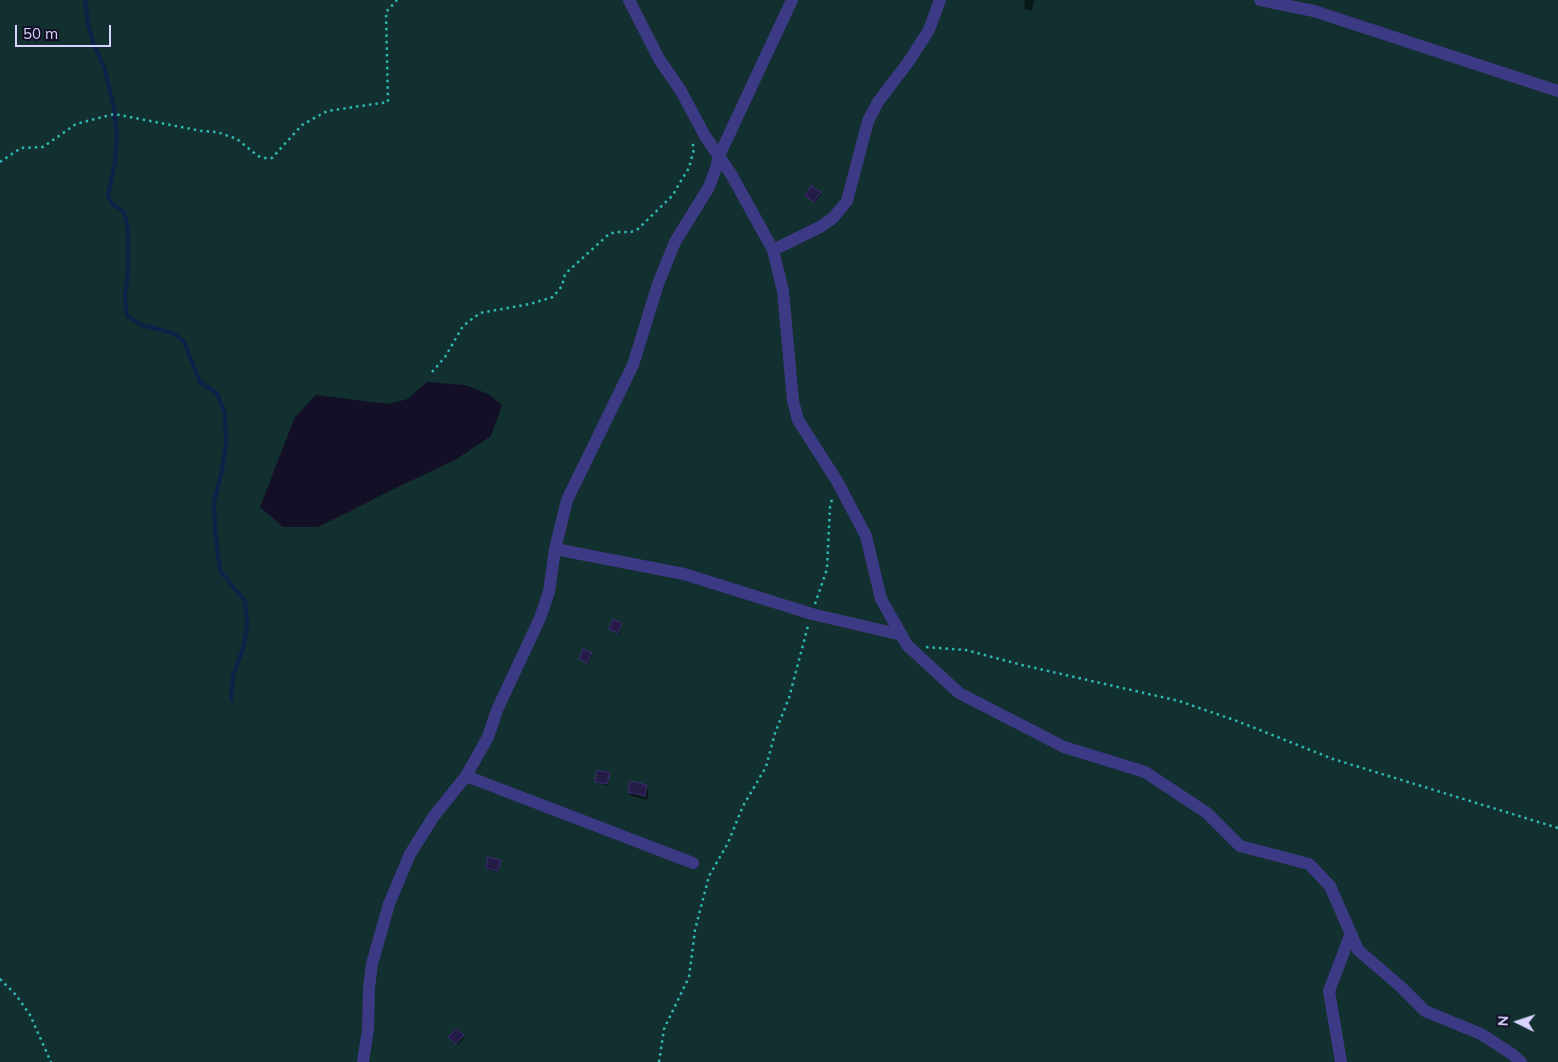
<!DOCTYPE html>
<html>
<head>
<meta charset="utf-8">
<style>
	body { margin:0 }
	#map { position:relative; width:1558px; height:1062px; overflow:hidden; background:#130f26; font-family:Mulish,sans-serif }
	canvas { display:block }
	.north { position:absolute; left:1493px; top:997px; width:50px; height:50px; -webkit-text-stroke:4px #130f26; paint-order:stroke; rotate:274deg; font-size:14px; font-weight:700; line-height:20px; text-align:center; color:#d9d4ff }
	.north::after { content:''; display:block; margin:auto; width:18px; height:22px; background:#d9d4ff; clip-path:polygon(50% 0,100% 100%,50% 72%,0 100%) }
	.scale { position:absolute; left:15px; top:25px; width:96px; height:22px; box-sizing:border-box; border:2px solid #d9d4ff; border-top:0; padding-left:6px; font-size:15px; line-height:18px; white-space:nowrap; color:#d9d4ff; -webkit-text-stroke:4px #130f26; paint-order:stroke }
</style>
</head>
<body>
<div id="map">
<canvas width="1558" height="1062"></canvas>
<div class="north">N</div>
<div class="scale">50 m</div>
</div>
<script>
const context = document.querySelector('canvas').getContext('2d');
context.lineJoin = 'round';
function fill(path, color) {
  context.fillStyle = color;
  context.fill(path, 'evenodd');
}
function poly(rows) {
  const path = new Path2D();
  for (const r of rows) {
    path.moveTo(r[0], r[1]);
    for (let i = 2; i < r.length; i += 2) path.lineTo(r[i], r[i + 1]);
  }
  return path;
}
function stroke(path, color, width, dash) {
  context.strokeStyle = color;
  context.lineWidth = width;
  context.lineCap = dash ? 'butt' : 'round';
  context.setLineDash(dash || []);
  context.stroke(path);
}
fill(poly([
	[0,0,1558,0,1558,1062,0,1062],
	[427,382,465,385,488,394,502,405,491,436,455,460,383,494,349,512,317,527,283,527,260,507,295,417,316,395,388,404,408,399]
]), '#12302f');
fill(poly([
	[1025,0,1034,0,1032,11,1024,9],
	[820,193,821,195,815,203,806,196],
	[621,624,622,626,619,634,610,629],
	[591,654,592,656,588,664,580,659],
	[609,774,608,786,597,783,596,781],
	[646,786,649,791,647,800,632,796,629,792],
	[500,861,499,872,488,870,487,868],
	[463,1036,464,1038,458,1045,451,1039]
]), '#0007');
stroke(poly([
	[85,0,88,24,94,45,105,70,114,108,117,137,115,163,108,196,112,204,124,212,128,229,128,274,125,295,127,316,142,325,173,333,184,342,200,382,217,393,225,414,226,442,222,471,214,502,215,528,220,571,245,601,247,625,244,646,233,676,231,700]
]), '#0c2248', 4);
const building = poly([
	[811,186,821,192,814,202,805,196,811,186],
	[613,619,622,623,618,633,609,629,613,619],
	[583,649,592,653,587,663,579,659,583,649],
	[597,770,610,773,607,784,595,782,597,770],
	[630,781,647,785,645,796,628,792,630,781],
	[488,857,501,860,498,871,486,868,488,857],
	[456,1029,464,1035,456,1044,448,1037,456,1029]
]);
fill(building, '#241b47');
stroke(building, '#3b2d73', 1);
stroke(poly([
	[0,162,21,148,43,147,76,124,114,114,202,131,217,132,237,139,258,156,265,158,272,158,302,125,327,111,388,102,386,12,397,0],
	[432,372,445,357,463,326,480,313,530,304,553,297,562,286,565,274,609,234,616,232,631,232,638,229,673,195,682,179,689,168,694,149,692,141],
	[815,604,827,569,830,507,832,499],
	[926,647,966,650,1022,665,1179,701,1237,721,1333,759,1558,828],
	[0,979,16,995,30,1015,51,1062],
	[659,1062,664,1029,689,977,695,930,709,876,728,843,743,806,766,767,775,733,789,698,808,626]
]), '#2fb8b0', 2.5, [2.5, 4]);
stroke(poly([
	[629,0,659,59,681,91,705,136,731,174,773,250,783,291,793,401,798,420,837,481,866,536,881,599,907,645,959,693,1064,747,1145,772,1207,813,1240,846,1309,864,1330,886,1358,950,1401,987,1425,1011,1481,1034,1512,1054,1521,1062],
	[1260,0,1314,11,1558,91],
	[773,250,820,227,833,218,847,201,868,121,878,102,909,61,929,30,940,0],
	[555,549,684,574,812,614,902,635],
	[466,776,693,863],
	[363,1062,368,1029,369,988,372,964,389,904,410,854,434,816,466,776,488,737,497,710,540,618,549,592,555,549,567,500,633,365,658,284,675,242,709,187,716,168,719,156,792,0],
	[1341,1062,1329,991,1351,933]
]), '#3d3a85', 12);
</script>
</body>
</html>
